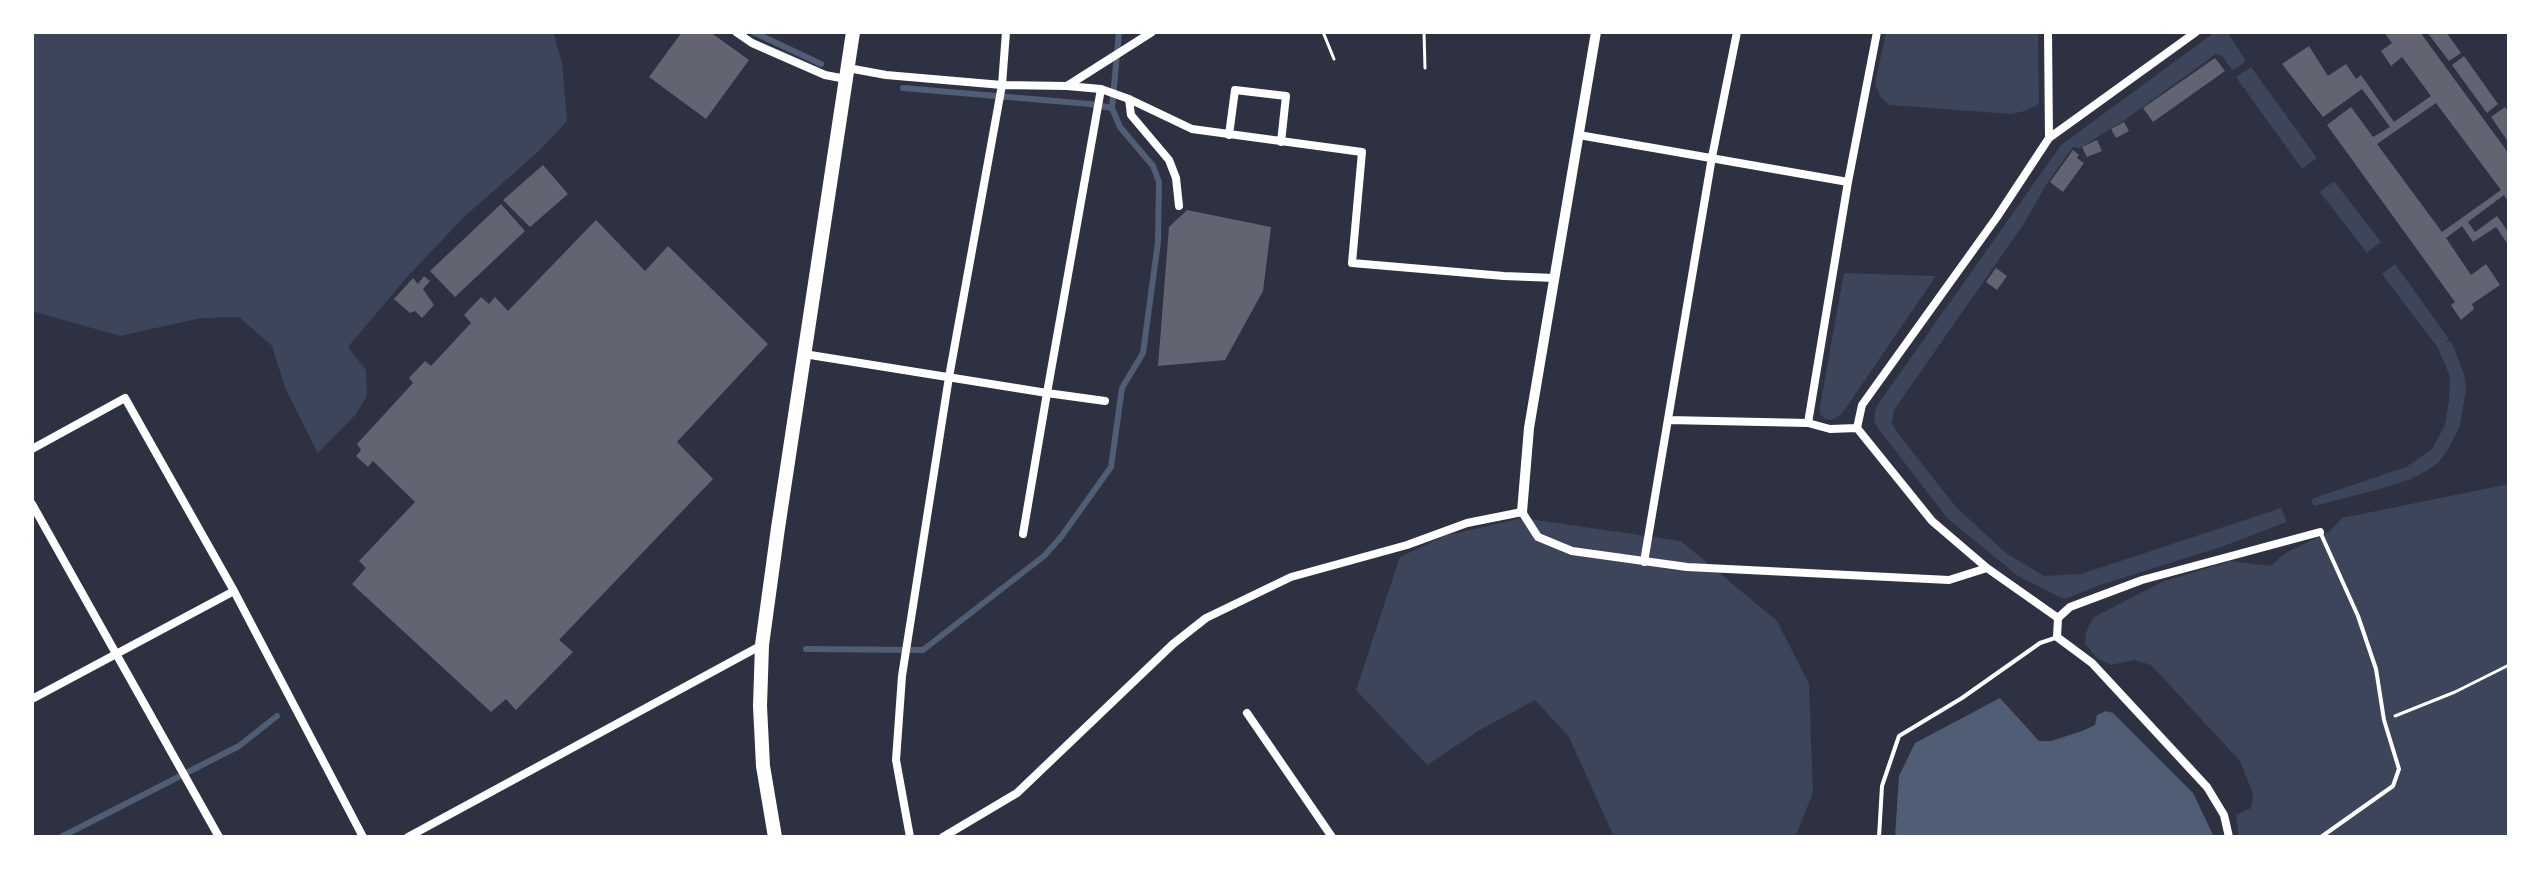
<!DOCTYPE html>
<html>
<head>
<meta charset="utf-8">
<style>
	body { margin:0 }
	#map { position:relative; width:2541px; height:869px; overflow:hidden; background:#2d3142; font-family:Figtree,sans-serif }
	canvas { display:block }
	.frame { position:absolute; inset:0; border:34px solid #fff; pointer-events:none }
</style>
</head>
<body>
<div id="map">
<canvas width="2541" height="869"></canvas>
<div class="frame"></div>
</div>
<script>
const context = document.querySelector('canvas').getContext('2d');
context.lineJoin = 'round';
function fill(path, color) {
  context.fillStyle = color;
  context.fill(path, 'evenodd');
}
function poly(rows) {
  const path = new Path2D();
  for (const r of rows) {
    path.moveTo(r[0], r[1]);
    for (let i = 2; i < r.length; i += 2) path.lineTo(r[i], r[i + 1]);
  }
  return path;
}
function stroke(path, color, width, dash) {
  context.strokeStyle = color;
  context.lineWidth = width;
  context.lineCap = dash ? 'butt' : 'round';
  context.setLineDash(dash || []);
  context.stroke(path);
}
fill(poly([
	[32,32,553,32,562,62,567,121,540,150,464,217,408,276,348,347,366,370,367,396,356,414,318,453,285,387,272,346,239,317,201,318,120,336,32,311],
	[1886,32,2038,32,2039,104,2025,111,2011,114,1889,105,1880,96,1875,84],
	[2215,32,2228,33,2246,61,2233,71,2222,56,2216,54,2126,119,2080,148,2073,147,2048,182,2023,225,1894,410,1892,424,1900,436,1956,507,2006,553,2044,576,2081,574,2281,508,2287,522,2224,546,2100,585,2068,598,2061,598,2018,576,1947,518,1878,428,1874,421,1876,407,2061,145],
	[2251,67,2317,158,2302,169,2236,77],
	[2334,181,2381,242,2367,253,2320,192],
	[2395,264,2449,339,2446,342,2450,341,2453,346,2464,374,2466,389,2460,425,2447,451,2438,463,2426,471,2411,479,2380,489,2314,506,2311,501,2314,498,2406,467,2432,449,2445,425,2449,401,2450,376,2438,348,2382,274],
	[1844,273,1936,276,1841,415,1831,420,1825,419,1820,414,1820,406],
	[2509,484,2509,837,2239,837,2236,815,2251,808,2253,794,2240,761,2151,665,2134,660,2111,665,2097,658,2085,644,2086,632,2094,617,2164,581,2231,561,2270,566,2286,553,2330,531,2342,518],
	[1522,518,1681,541,1777,621,1809,684,1813,793,1795,837,1614,837,1569,737,1535,700,1480,730,1427,765,1356,690,1400,557,1444,536]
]), '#3c4559');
fill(poly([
	[2000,698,2039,741,2051,741,2082,731,2095,725,2097,715,2106,711,2113,713,2193,793,2214,837,1895,837,1899,776,1915,743]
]), '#4f5d75');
stroke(poly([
	[753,32,821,64],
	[1112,108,1119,32],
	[806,649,923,650,1044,556,1061,537,1111,467,1122,388,1143,353,1158,242,1159,182,1153,166,1120,127,1112,108,1090,104,903,88],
	[61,837,239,746,277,716]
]), '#4f5d75', 6);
fill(poly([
	[682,32,710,32,749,60,706,119,649,77],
	[2384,32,2420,32,2509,154,2509,203,2504,195,2468,222,2475,232,2497,216,2509,233,2509,246,2496,227,2473,242,2462,226,2446,238,2471,275,2486,264,2500,285,2472,304,2474,309,2461,320,2451,305,2455,302,2327,125,2351,107,2373,137,2390,127,2362,89,2323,117,2282,64,2309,46,2328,76,2346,64,2356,79,2361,75,2394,122,2431,96,2402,57,2391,66,2381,51,2392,43],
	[2436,103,2501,190,2442,232,2377,144],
	[2427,32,2446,32,2461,53,2449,61],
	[2464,56,2498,104,2487,113,2452,65],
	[2215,58,2225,71,2153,122,2143,108],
	[2505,107,2509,113,2509,143,2491,117],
	[2124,122,2129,131,2116,138,2111,129],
	[2097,140,2102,151,2087,157,2082,147],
	[2073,150,2079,155,2077,158,2084,163,2063,192,2050,182],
	[543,165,568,194,530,227,503,200],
	[501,204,525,231,455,297,430,271],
	[1187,210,1271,227,1263,291,1225,360,1158,366,1169,227],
	[596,220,645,271,668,246,768,344,677,442,713,479,559,640,573,652,516,710,506,699,491,712,352,584,366,568,359,561,415,502,373,461,368,467,356,456,361,450,357,444,413,383,409,378,425,361,431,366,471,323,464,315,481,297,489,304,495,297,508,311],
	[1996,268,2007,276,1997,290,1986,282],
	[424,276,430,281,423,289,434,305,422,318,415,311,410,313,394,299,413,278,418,284]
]), '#626471');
stroke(poly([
	[1323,32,1334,59],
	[1424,32,1425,68],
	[2395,716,2455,692,2509,665]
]), '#fff', 3);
stroke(poly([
	[2321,534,2358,616,2376,669,2384,720,2399,769,2393,786,2321,837],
	[1879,837,1882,786,1899,736,1962,698,2040,643,2055,638]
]), '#fff', 4);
stroke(poly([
	[736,32,752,43,825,75,846,79],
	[1152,32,1067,86,1101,89,1129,99,1192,129,1362,152,1352,263,1504,276,1555,278],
	[2048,32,2049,138],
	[848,68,886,75,1002,85,1067,86],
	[1129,99,1131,115,1169,160,1176,178,1179,206],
	[1229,135,1235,90,1286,96,1281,142],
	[1579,135,1848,182],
	[804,354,1047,393,1101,89],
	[1668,420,1808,423,1830,429,1857,428],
	[1808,423,1848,182,1877,32],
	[1857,428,1862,405,1997,217,2049,138,2196,32],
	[1857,428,1932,521,1987,568,2058,618],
	[32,449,125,398,234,591,363,837],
	[32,504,219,837],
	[1023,534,1047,393,1105,401],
	[1644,562,1712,157,1737,32],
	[32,699,234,591],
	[1247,713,1332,837],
	[408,837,762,645],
	[910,837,896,760,902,676,949,377,1002,85,1006,32],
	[943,837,1017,793,1173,644,1206,618,1291,577,1407,545,1467,523,1522,512,1538,537,1572,551,1687,567,1949,580,1987,568],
	[2229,837,2224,815,2207,787,2092,663,2057,637,2058,618,2070,607,2142,580,2320,532]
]), '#fff', 8);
stroke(poly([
	[1522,512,1529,428,1596,32]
]), '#fff', 10);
stroke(poly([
	[775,837,763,766,760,706,762,645,778,528,853,32]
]), '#fff', 14);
</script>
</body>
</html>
